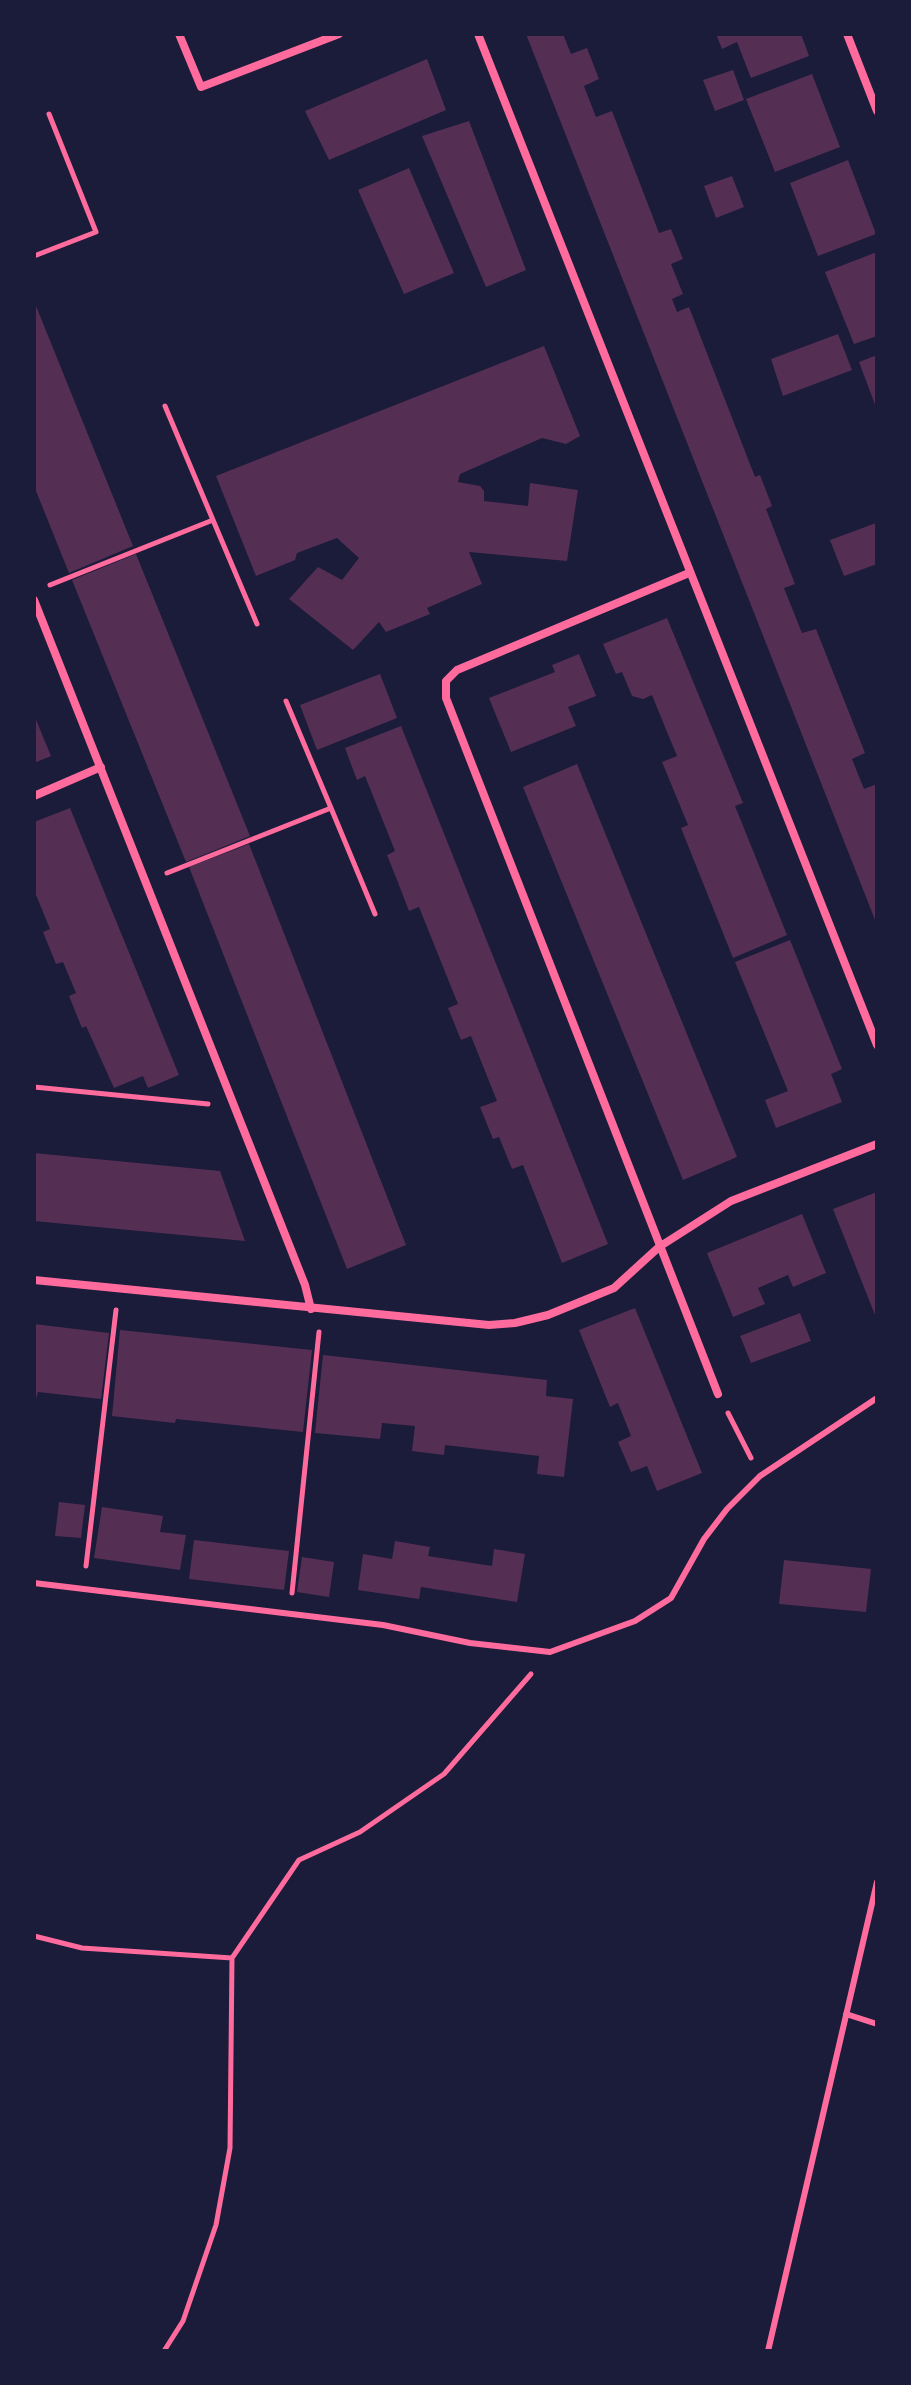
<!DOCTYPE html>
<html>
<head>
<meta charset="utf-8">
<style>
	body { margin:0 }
	#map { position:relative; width:911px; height:2385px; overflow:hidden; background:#1b1b3a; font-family:Karla,sans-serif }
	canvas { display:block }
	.frame { position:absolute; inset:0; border:36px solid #1b1b3a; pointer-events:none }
</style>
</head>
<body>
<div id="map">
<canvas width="911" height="2385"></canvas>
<div class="frame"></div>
</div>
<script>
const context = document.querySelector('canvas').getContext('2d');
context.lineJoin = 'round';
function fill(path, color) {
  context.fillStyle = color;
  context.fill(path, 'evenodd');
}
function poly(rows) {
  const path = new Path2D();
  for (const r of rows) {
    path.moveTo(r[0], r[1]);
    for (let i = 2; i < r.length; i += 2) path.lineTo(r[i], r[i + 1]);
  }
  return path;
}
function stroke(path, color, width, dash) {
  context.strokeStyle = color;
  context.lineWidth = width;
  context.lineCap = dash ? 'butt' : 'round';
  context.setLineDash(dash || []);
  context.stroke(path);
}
fill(poly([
	[526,34,563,34,571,54,587,48,599,79,584,86,596,117,612,111,659,233,671,229,683,259,671,264,683,294,672,299,677,312,689,307,755,477,760,475,772,506,766,509,795,584,784,588,802,633,816,629,865,753,852,759,864,789,877,784,877,925],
	[716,34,801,34,809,56,751,78,737,42,722,49],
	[427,59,446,110,329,160,305,111],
	[733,70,744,100,715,111,703,80],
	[812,74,840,147,775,172,746,99],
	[469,121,526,270,486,287,422,136],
	[848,160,876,234,818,256,790,183],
	[409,168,454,273,404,294,358,190],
	[732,176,744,207,716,218,704,186],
	[877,252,877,336,854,344,825,272],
	[34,301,133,546,69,573,34,486],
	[838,334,852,370,783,396,771,359],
	[544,346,580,436,566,444,542,438,460,474,458,482,480,486,484,491,484,501,528,506,530,483,578,490,567,561,469,552,482,584,427,608,430,614,386,632,379,622,353,650,289,599,318,567,342,580,359,558,337,538,297,553,295,560,256,576,216,476],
	[877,355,877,410,859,362],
	[876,523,877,564,844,576,830,540],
	[136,554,250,836,186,862,72,580],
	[667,618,743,803,735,806,787,935,733,958,681,828,688,825,662,762,677,756,665,727,652,695,643,699,632,696,622,672,616,674,603,644],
	[579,654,596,696,568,707,576,726,511,752,489,698,555,672,552,665],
	[380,674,397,718,317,750,300,705],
	[34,715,51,756,34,763],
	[401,726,608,1244,562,1263,523,1165,512,1169,499,1137,493,1139,480,1107,497,1101,471,1036,461,1040,448,1008,458,1004,419,907,409,911,397,880,387,855,395,851,365,776,357,780,345,748],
	[577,764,737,1157,683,1180,523,787],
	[70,808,179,1075,148,1088,143,1076,114,1088,86,1026,82,1028,69,996,76,993,63,962,56,964,43,932,50,929,34,890,34,822],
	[249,844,406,1245,347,1269,189,867],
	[790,940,842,1069,831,1074,842,1102,776,1128,765,1100,788,1091,735,962],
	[34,1153,220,1171,245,1241,34,1221],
	[877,1192,877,1320,833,1209],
	[802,1214,826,1273,793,1287,788,1275,758,1288,765,1304,733,1317,707,1253],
	[635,1308,702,1473,657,1491,647,1466,631,1472,618,1442,631,1436,618,1403,610,1407,579,1330],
	[800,1313,811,1341,751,1363,740,1336],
	[34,1324,109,1333,101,1399,38,1392,34,1406],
	[120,1330,312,1350,303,1432,176,1419,175,1423,112,1416],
	[323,1355,547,1380,546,1396,573,1399,564,1477,537,1474,539,1456,445,1445,444,1455,412,1451,415,1426,382,1423,380,1439,315,1433],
	[59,1502,85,1505,81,1538,55,1536],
	[102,1507,163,1516,160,1532,186,1535,180,1570,94,1558],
	[194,1540,289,1551,284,1590,189,1579],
	[395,1541,430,1547,428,1556,492,1566,494,1549,525,1554,517,1602,421,1587,419,1599,358,1590,363,1554,392,1559],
	[302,1557,334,1562,329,1597,297,1592],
	[784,1560,871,1569,866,1612,779,1604]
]), '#542f53');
stroke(poly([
	[34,256,96,232,49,114],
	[165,406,213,520],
	[50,585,213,520,257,624],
	[286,701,331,808],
	[167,873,331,808,375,914],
	[34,1087,208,1104],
	[728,1413,751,1458],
	[86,1566,116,1310],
	[292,1593,319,1332],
	[34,1936,82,1948,232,1958],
	[164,2351,183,2321,216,2225,230,2148,232,1958,299,1860,360,1832,444,1774,531,1674]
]), '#ff6b9d', 5);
stroke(poly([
	[34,1583,383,1625,470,1643,550,1652,635,1621,671,1598,704,1539,727,1509,760,1476,877,1398],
	[846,2014,877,2024],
	[768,2351,877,1882]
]), '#ff6b9d', 6);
stroke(poly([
	[179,34,201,87,339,34],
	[478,34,877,1045],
	[847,34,877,111],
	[689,573,457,670,446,681,446,698,718,1394],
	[34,600,305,1285,311,1309],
	[34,796,101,767],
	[34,1280,489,1325,515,1323,548,1315,614,1288,659,1247,731,1201,877,1144]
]), '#ff6b9d', 8);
</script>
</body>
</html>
